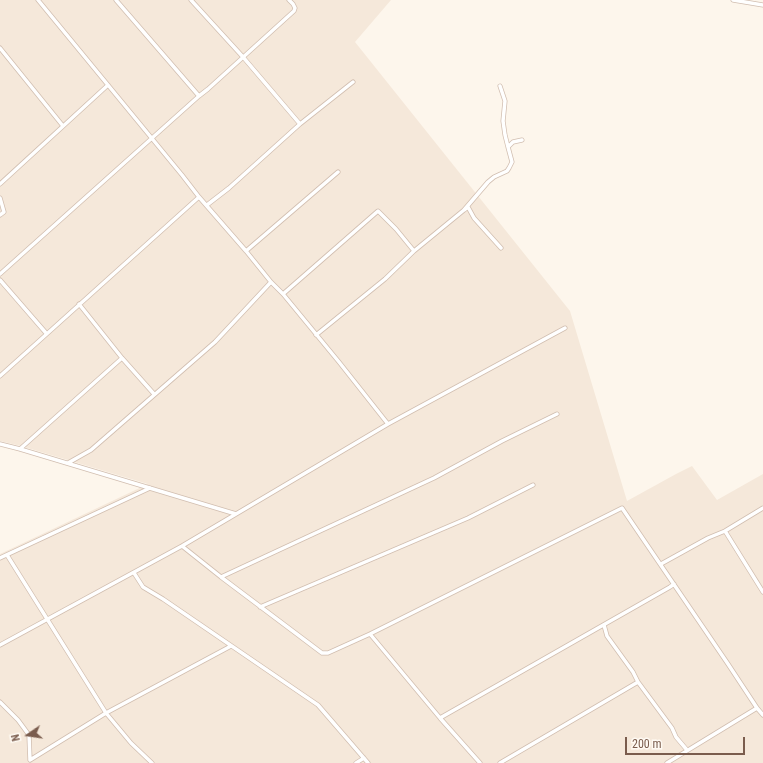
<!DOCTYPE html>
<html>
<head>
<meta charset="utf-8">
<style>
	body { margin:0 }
	#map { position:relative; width:763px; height:763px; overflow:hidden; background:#fdf6ec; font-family:"Roboto Condensed",sans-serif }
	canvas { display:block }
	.north { position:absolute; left:8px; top:715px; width:40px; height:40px; -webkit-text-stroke:3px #fffaf3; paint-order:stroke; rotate:257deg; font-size:11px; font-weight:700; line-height:16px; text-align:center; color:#7a5c4d }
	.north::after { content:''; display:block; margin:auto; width:14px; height:18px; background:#7a5c4d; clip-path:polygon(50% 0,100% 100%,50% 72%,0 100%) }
	.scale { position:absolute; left:625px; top:737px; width:120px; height:18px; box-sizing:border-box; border:2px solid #7a5c4d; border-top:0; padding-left:5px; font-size:12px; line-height:14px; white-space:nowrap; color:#7a5c4d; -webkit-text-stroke:3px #fffaf3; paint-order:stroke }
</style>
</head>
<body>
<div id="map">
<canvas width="763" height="763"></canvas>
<div class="north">N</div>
<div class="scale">200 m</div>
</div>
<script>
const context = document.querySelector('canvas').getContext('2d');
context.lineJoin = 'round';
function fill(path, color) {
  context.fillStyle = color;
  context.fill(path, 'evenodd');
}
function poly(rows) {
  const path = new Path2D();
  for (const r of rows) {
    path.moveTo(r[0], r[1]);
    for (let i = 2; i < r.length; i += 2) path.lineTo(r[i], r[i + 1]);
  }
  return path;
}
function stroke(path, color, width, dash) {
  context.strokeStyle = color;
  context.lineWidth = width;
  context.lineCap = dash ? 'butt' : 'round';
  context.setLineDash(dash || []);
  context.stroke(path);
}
fill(poly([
	[0,0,391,0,355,42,570,311,627,501,676,474,692,466,717,500,763,474,763,763,0,763,0,554,148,484,21,446,0,441]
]), '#f5e8da');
const minor = poly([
	[38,0,182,175,199,197,246,251,271,282,283,294,339,362,388,424],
	[116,0,199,96],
	[191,0,243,57,300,124],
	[733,0,763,5],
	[0,48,63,126],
	[500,86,505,101,503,121,505,135,508,147],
	[0,184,108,85],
	[0,198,4,212,0,215],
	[207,205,229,188,300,124,353,82],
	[501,248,474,218,468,207,464,210,488,182,494,177,507,171,509,168,512,162,508,147,513,142,522,140],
	[246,251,338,172],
	[0,274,199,96,208,89,294,11,295,8,293,4,289,0],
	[0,280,46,333],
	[283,294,378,211,396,229,414,251],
	[79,304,122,358,154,394],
	[316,335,385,279,414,251,464,210],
	[0,376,199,197],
	[0,444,20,449,236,514],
	[20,449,122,358],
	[68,463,91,450,215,342,271,282],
	[725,531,763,592],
	[182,546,221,577,322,653,328,653,370,634,622,508,728,664,757,708,763,715],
	[7,555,106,713,131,743,152,763],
	[0,558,150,488],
	[661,564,708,538,725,531,763,508],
	[134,573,143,587,163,599,318,705,368,763],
	[221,577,434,478,502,441,557,414],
	[260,607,468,518,533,485],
	[604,625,607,636,633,672,638,682,672,728,676,737,687,750],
	[370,634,440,718,480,763],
	[0,645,182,546,388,424,565,328],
	[0,702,18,720,29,735,30,760],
	[440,718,670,587,674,584],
	[30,760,106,713,231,646],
	[356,763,364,758],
	[500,763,638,682],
	[667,763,757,708]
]);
stroke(minor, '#d1beb0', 5);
stroke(minor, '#fff', 3.5);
</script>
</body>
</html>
